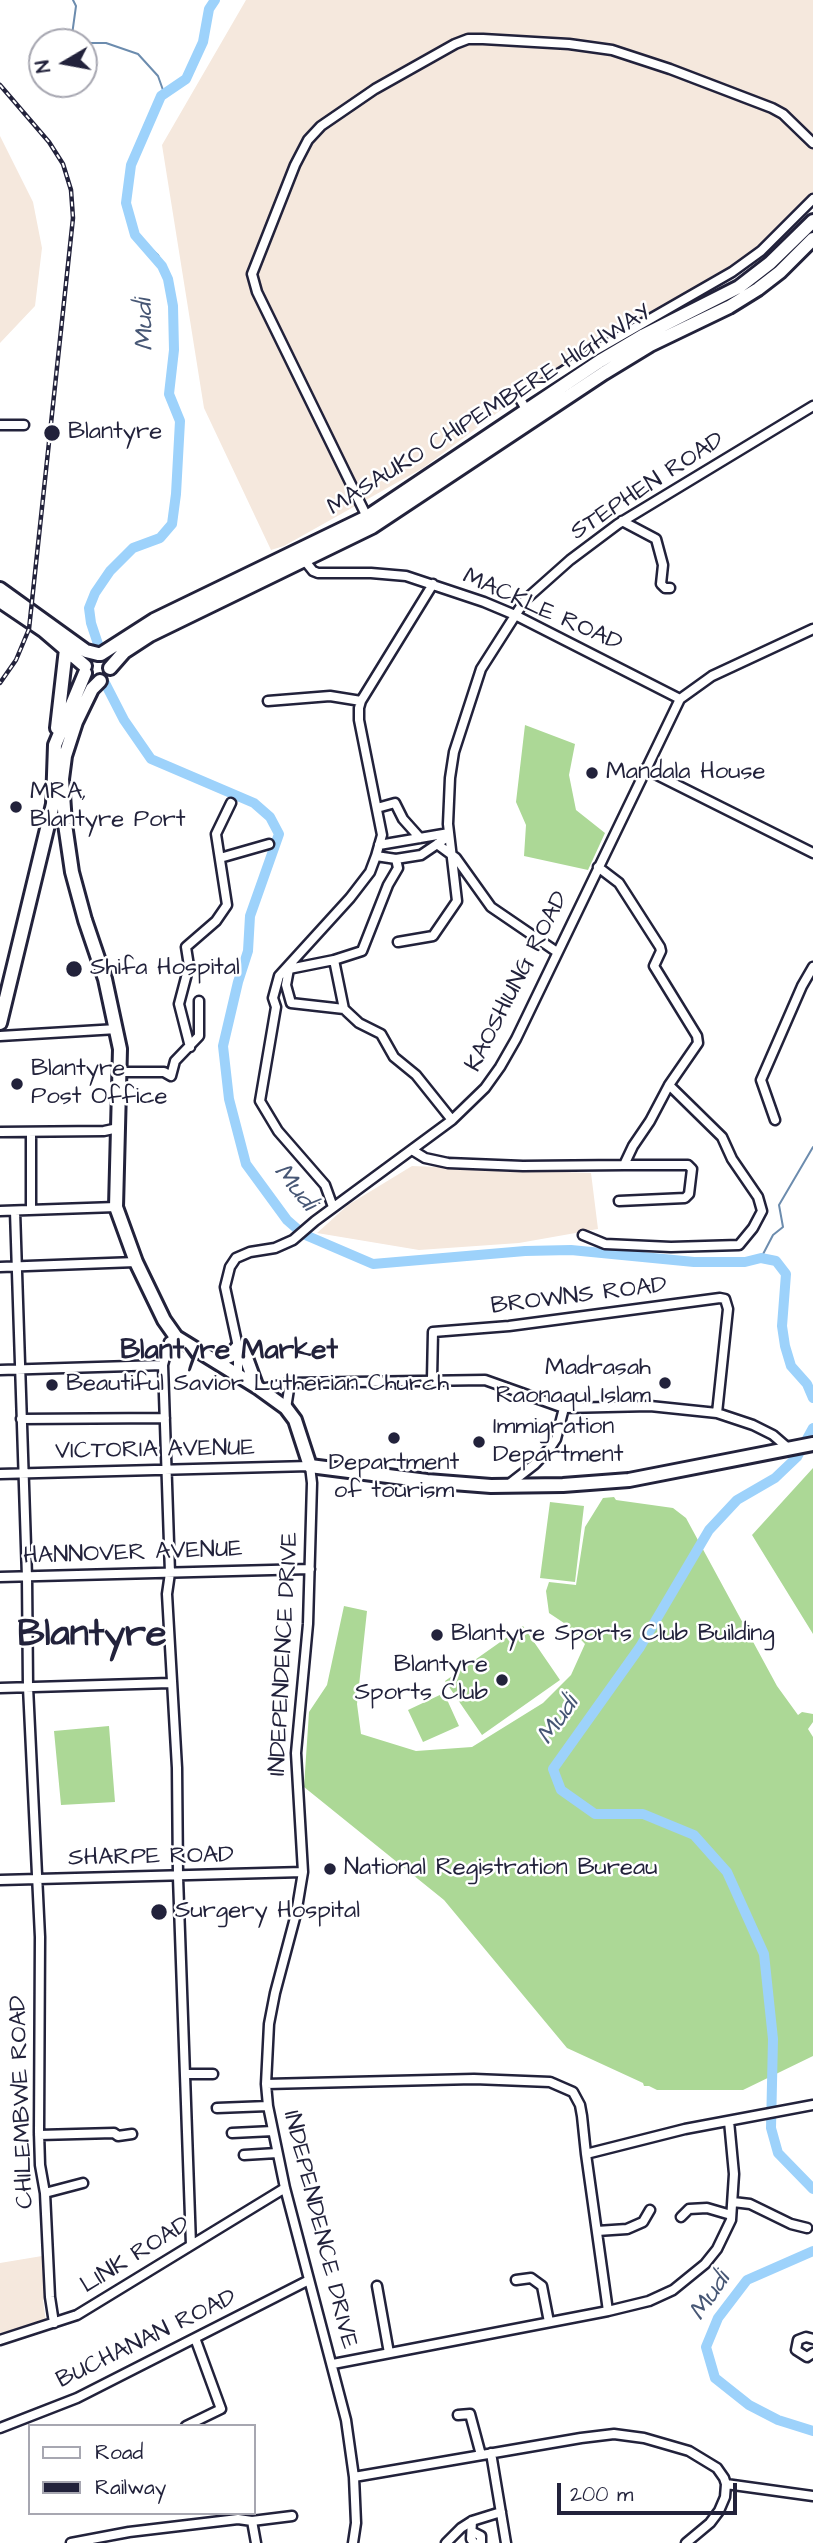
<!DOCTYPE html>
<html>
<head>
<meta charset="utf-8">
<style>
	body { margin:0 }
	#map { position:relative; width:813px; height:2543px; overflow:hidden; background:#fff; font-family:"Architects Daughter",sans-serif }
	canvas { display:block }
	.legend { position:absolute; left:28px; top:2424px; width:228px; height:91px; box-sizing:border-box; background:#fff; border:2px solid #a7a7b1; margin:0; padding:9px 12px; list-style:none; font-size:21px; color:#22223b }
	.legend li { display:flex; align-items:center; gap:14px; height:35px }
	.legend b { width:35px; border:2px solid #a7a7b1 }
	.north { position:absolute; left:28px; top:28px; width:70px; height:70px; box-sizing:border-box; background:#fff; border:2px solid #a7a7b1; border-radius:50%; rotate:260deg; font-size:19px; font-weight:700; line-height:28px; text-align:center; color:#22223b }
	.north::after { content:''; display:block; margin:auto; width:24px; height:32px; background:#22223b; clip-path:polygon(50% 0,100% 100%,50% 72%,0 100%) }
	.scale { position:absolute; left:557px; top:2483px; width:180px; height:32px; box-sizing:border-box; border:4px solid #22223b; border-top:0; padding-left:9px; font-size:21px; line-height:24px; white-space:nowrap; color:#22223b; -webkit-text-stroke:5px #fff; paint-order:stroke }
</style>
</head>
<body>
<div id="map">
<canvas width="813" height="2543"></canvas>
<ul class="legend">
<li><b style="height:9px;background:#fff"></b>Road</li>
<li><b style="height:9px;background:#22223b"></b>Railway</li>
</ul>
<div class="north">N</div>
<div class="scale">200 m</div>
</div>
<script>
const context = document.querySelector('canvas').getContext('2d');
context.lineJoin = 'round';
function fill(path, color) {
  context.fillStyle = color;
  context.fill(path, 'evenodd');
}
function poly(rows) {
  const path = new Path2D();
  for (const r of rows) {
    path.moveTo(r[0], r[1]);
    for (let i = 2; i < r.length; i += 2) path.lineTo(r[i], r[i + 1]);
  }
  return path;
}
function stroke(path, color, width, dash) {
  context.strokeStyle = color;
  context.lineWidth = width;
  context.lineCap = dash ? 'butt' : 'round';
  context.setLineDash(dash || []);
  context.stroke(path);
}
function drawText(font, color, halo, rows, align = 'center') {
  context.font = font + ' "Architects Daughter",sans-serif';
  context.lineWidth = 5;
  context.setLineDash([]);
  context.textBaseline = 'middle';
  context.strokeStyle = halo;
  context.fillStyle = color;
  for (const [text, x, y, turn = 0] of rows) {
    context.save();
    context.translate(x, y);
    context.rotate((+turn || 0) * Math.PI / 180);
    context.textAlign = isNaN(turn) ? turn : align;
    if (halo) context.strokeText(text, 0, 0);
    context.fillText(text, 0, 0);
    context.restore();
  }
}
fill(poly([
	[246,0,813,0,813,192,759,248,697,287,591,343,423,468,284,546,271,550,204,408,162,145],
	[0,136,33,202,42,248,35,306,0,343],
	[412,1166,591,1173,598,1229,519,1243,419,1250,317,1233,348,1205],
	[42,2256,50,2297,43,2300,46,2322,0,2333,0,2263]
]), '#f5e8dd');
fill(poly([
	[525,725,575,744,569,775,576,810,605,833,588,870,524,856,526,825,516,802],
	[813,1468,813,1634,752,1535],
	[614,1497,616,1500,673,1508,686,1518,777,1686,798,1715,802,1712,813,1714,813,1722,808,1729,813,1737,813,2056,743,2090,657,2090,649,2086,644,2086,643,2083,567,2048,444,1900,304,1787,309,1712,327,1685,344,1606,367,1611,357,1704,361,1734,416,1751,472,1747,543,1703,571,1675,585,1644,567,1625,549,1613,546,1591,549,1582,576,1585,585,1527,603,1498],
	[550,1502,584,1506,575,1582,540,1578],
	[523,1626,560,1680,482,1735,445,1681],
	[444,1693,459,1726,423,1742,408,1710],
	[109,1726,115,1802,61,1805,54,1731]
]), '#acd896');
stroke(poly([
	[71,42,76,6,73,0],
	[84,43,106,43,138,54,158,76,163,90,157,107,146,122,138,143,127,179,126,209,131,231,158,255,170,279,175,305,174,350],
	[761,1258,773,1235,783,1227,779,1205,813,1147]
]), '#6c8cae', 2);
stroke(poly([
	[98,644,91,623,89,608,95,593,110,571,133,548,160,538,172,524,176,494,180,421,169,394,174,350,173,306,168,279,162,266,135,235,126,203,131,165,161,96,186,79,203,42,209,9,215,0],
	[105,683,124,720,151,759,254,803,270,817,279,834,250,916,248,951,238,982,223,1046,229,1099,246,1164,287,1220,303,1234,373,1264,525,1251,571,1250,694,1262,745,1262,761,1258,776,1261,786,1274,782,1326,785,1346,791,1366,807,1384,813,1398],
	[813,1428,797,1457,775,1478,737,1500,709,1530,640,1647,553,1769,561,1790,595,1814,643,1814,694,1835,727,1872,764,1954,773,2039,771,2128,778,2153,813,2189],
	[813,2251,747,2280,718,2318,706,2347,715,2378,749,2405,778,2420,813,2431]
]), '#9dd2fb', 10);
const minor = poly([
	[527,411,520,399,591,353,732,272,761,251,813,199],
	[0,425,24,425],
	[367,517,257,292,252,274,295,165,308,140,321,126,375,89,455,44,468,39,483,39,569,44,612,50,670,69,772,108,783,114,813,143],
	[622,521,656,539,663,565,661,584,665,588,670,588],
	[305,561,313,571,318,573,371,573,406,576,484,602,515,615,680,699],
	[268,701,330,696,361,701],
	[645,769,813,853],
	[377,808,395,803,403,819,420,838],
	[437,844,456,858,491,907,557,952],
	[379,845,449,833],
	[220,858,269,844],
	[396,859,421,855,449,836],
	[398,942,433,936,457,901,448,824,450,778,454,752,481,669,525,600,570,560,618,524,813,406],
	[334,960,362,951,388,885,398,868,396,859,376,856,382,835,359,720,359,708,361,701,433,584],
	[344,1009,334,960,289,969,286,985,291,1003,344,1009,359,1023,381,1034,394,1057,416,1075,452,1120],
	[0,1036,117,1029],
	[190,1047,179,1004,189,966,186,947,216,921,227,905,216,834,231,803],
	[120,1072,164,1072,171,1076,175,1061,199,1036,199,1001],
	[775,1120,761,1080,802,986,813,967],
	[0,1132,104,1131,118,1128],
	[31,1132,31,1210],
	[412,1150,425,1158,448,1163,523,1166,624,1165,633,1146,650,1121,669,1085,698,1043,697,1036,654,966,661,951,660,947,619,883,598,867],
	[619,1201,685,1198,689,1194,692,1169,688,1165,624,1165],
	[333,1207,325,1185,278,1131,260,1101,276,1007,273,998,279,976,350,898,370,872,376,856],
	[0,1211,116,1207],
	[15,1211,27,1577,28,1687,40,1937,39,2132,40,2165,45,2193,50,2297,54,2323],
	[583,1235,605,1244,671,1247,739,1245,753,1228,762,1211,758,1197,732,1159,722,1137,669,1085],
	[0,1267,136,1262],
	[176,1337,169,1342,163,1365,170,1573,167,1594,177,1768,178,1877,191,2245],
	[0,1370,163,1365],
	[238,1375,238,1347,225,1287,230,1267,236,1258,250,1252,275,1248,293,1240,315,1221,452,1120,485,1088,500,1067,516,1039,680,699,712,676,813,629],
	[432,1379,433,1332,509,1326,720,1298,725,1299,728,1309,717,1413],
	[261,1389,290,1383,485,1380,564,1408,650,1406,717,1413,753,1425,773,1435,788,1448],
	[286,1408,290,1383],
	[21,1419,165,1418],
	[0,1474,310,1466,312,1483,308,1624,296,1753,303,1872,296,1914,275,1993,269,2024,266,2084,268,2106,285,2188,346,2420,354,2477,356,2523,353,2543],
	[508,1485,535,1464,550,1448,556,1439,564,1408],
	[0,1577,310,1569],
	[0,1688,170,1683],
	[0,1880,303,1872],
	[185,2074,213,2074],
	[266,2084,474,2079,550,2082,573,2092,580,2105,582,2116,586,2154,608,2311],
	[217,2108,268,2106],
	[232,2133,273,2131],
	[39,2135,114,2133,118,2136,132,2134],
	[586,2154,685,2129,813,2105],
	[244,2155,277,2153],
	[45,2193,83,2183],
	[733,2202,750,2204,791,2224,807,2228],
	[681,2217,689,2209,707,2208,731,2215],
	[597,2231,627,2229,643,2222,650,2210],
	[516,2280,531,2278,542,2286,549,2322],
	[377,2286,389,2353],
	[813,2339,806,2337,798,2340,796,2350,807,2357,813,2353],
	[0,2340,77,2315,285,2188],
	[333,2364,608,2311,649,2301,673,2290,705,2264,717,2249,731,2220,734,2174,729,2121],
	[458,2415,470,2414,481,2455],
	[186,2426,221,2409,195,2338],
	[0,2428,77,2398,309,2280],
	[491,2453,506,2543],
	[354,2477,581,2438,614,2434,644,2438,689,2451,717,2468,724,2478,726,2484,725,2497,719,2511,710,2523,686,2543],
	[726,2484,813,2496],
	[252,2521,292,2516],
	[472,2521,471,2539,474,2543],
	[473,2532,481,2536,481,2543],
	[71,2543,129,2532,238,2519,252,2521,256,2543],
	[446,2543,461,2528,472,2521,501,2512]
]);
const highway = poly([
	[0,589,86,651,98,654],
	[0,601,43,630,85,666],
	[101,654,154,620,367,517,600,361,644,335,739,287,770,263,813,221],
	[110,668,124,652,150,635,372,527,604,373,650,345,729,307,758,289,780,272,813,239],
	[100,681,92,689,76,722,65,756,62,779,65,824,72,872,85,920,105,979,120,1049,116,1207,136,1262,164,1320,176,1337,257,1387,286,1408,295,1420,310,1466,427,1481,491,1486,563,1485,629,1480,813,1444],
	[57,728,66,649],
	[0,1023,53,804,55,745,85,673],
	[217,1361,230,1356,238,1347,245,1355,256,1385]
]);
stroke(minor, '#22223b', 13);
stroke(highway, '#22223b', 18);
stroke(minor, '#fff', 8);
stroke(highway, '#fff', 12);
const rail = poly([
	[0,85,49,142,63,164,71,190,73,218,29,629,16,660,0,683]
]);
stroke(rail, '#22223b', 4.5);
stroke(rail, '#fff', 2, [5]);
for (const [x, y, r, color] of [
	[52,433,9,"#22223b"],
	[592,773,7,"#22223b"],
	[16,807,7,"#22223b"],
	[74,969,9,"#22223b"],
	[17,1084,7,"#22223b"],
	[665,1383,7,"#22223b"],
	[52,1385,7,"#22223b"],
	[394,1438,7,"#22223b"],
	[479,1442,7,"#22223b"],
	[437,1635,7,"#22223b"],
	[502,1680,7,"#22223b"],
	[330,1869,7,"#22223b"],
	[159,1912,9,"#22223b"]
]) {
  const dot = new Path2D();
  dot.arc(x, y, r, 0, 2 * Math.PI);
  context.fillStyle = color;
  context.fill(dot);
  stroke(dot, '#fff', 2.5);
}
drawText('24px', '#22223b', '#fff', [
	["MASAUKO CHIPEMBERE HIGHWAY",490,411,-32],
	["STEPHEN ROAD",648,487,-33],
	["MACKLE ROAD",542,611,24],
	["KAOSHIUNG ROAD",518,982,-63],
	["BROWNS ROAD",579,1297,-7],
	["VICTORIA AVENUE",155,1451,-1],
	["HANNOVER AVENUE",133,1554,-2],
	["INDEPENDENCE DRIVE",285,1654,-87],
	["SHARPE ROAD",151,1858,-1],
	["CHILEMBWE ROAD",23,2102,-92],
	["INDEPENDENCE DRIVE",319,2230,76],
	["LINK ROAD",136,2256,-32],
	["BUCHANAN ROAD",147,2340,-26]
]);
drawText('24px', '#22223b', '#fff', [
	["Blantyre",68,433],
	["Mandala House",606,773],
	["MRA,",30,793],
	["Blantyre Port",30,821],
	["Shifa Hospital",90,969],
	["Blantyre",31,1070],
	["Post Office",31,1098],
	["Madrasah",651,1369,"right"],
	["Raonaqul Islam",651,1397,"right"],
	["Beautiful Savior Lutherian Church",66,1385],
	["Immigration",493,1428],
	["Department",493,1456],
	["Department",394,1464,"center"],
	["of tourism",394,1492,"center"],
	["Blantyre Sports Club Building",451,1635],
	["Blantyre",488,1666,"right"],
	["Sports Club",488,1694,"right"],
	["National Registration Bureau",344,1869],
	["Surgery Hospital",175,1912]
], 'left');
drawText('italic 26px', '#475775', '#fff', [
	["Mudi",146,325,-92],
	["Mudi",294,1188,51],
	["Mudi",559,1721,-55],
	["Mudi",711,2297,-56]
]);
drawText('bold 28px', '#22223b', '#fff', [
	["Blantyre Market",229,1352]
]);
drawText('bold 38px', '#22223b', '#fff', [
	["Blantyre",92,1637]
]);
</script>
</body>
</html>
